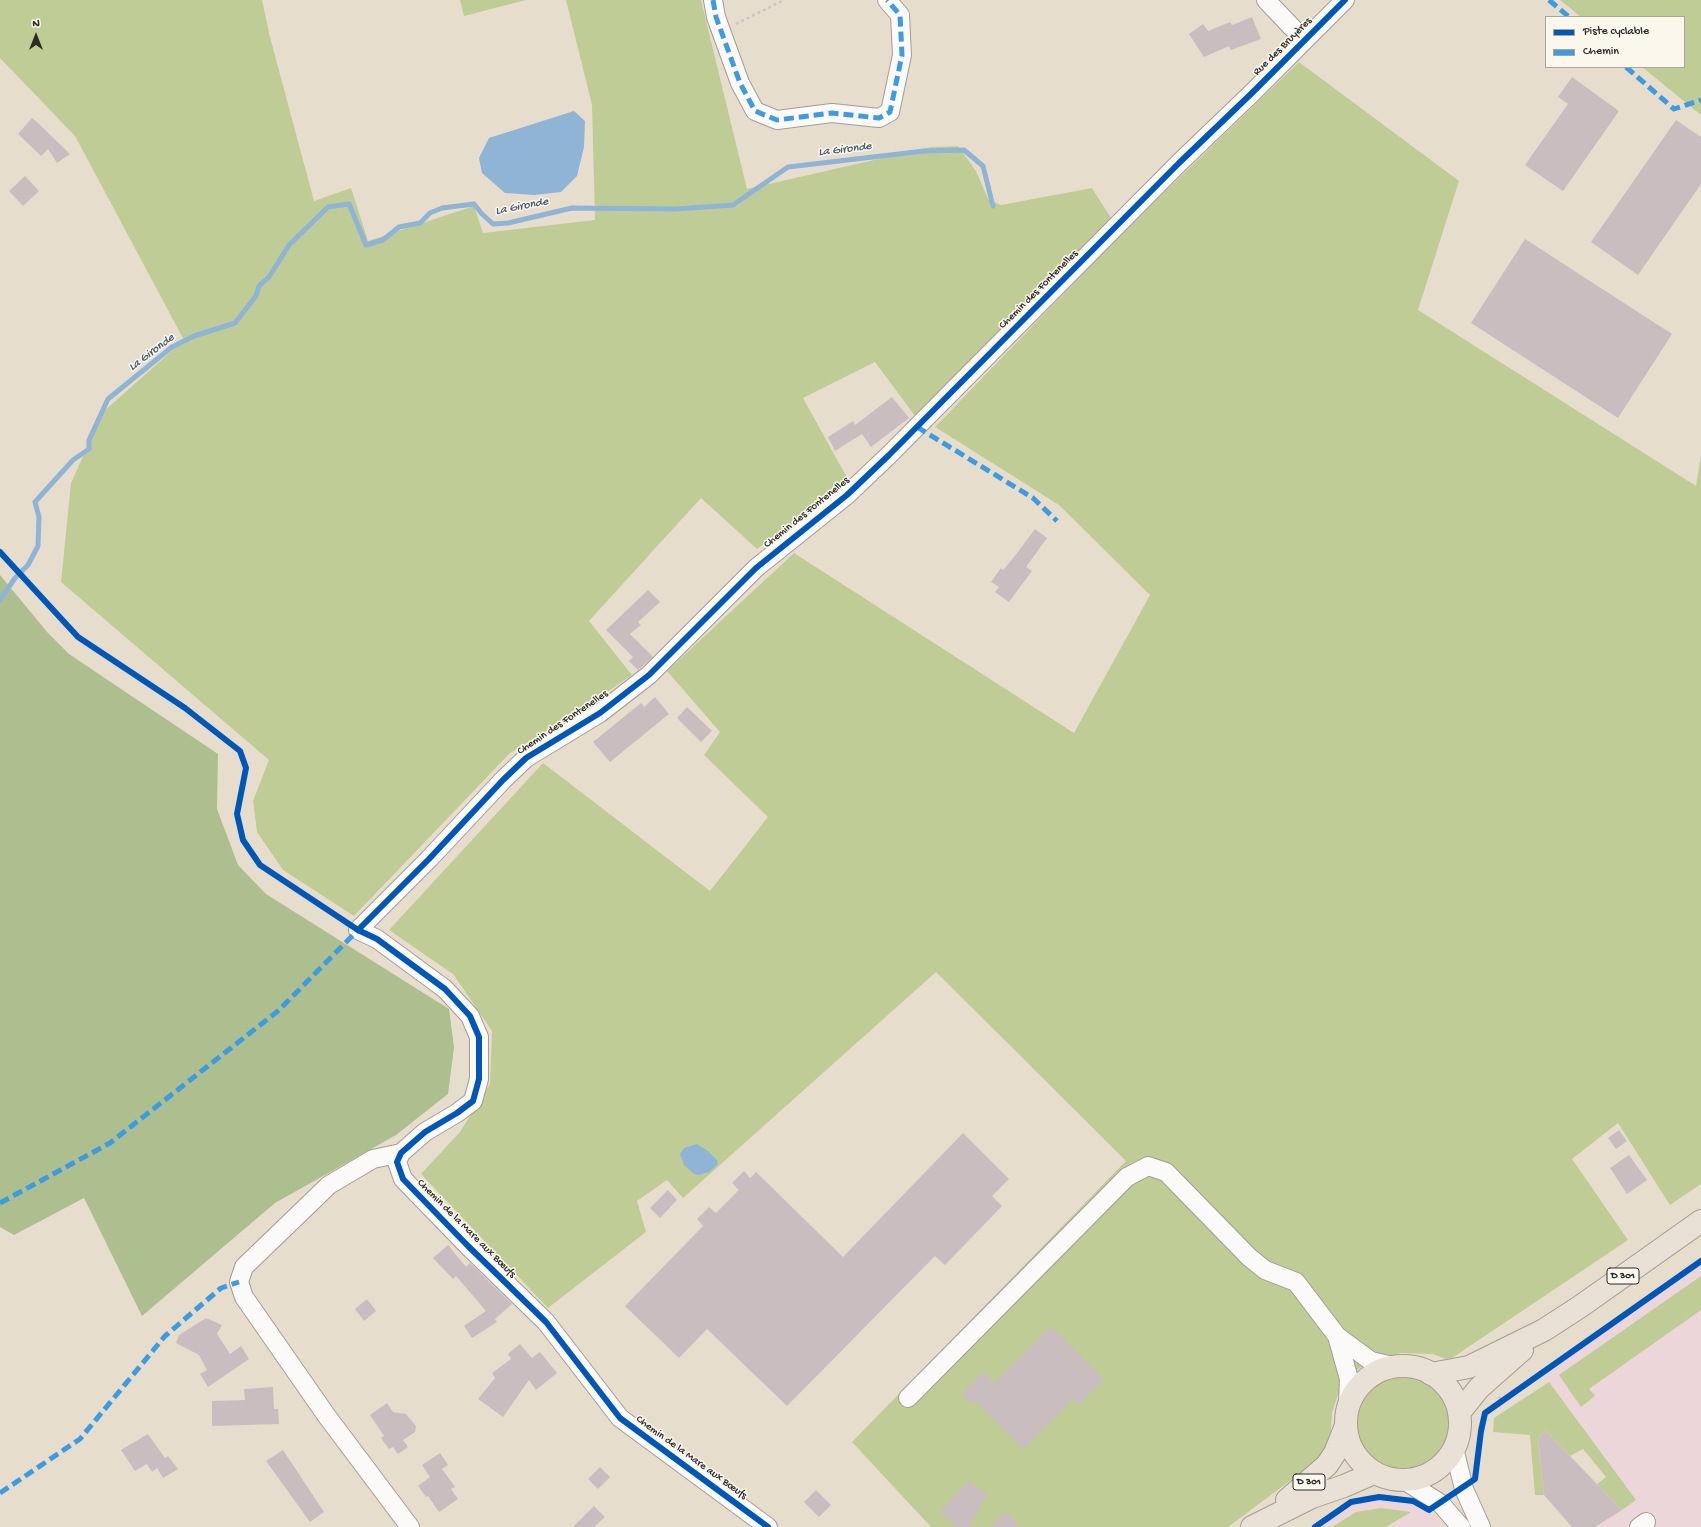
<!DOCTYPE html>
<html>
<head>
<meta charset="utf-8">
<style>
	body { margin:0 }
	#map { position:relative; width:1701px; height:1527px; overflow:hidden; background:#e7ddcd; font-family:"Gochi Hand",sans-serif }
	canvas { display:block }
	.legend { position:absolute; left:1545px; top:16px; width:140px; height:52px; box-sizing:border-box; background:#fbf7ec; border:1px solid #a8a59f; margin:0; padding:5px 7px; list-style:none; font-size:12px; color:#2b2b2b }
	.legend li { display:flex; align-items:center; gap:8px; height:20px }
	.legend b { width:20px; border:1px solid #a8a59f }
	.north { position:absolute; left:16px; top:16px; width:40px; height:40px; -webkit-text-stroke:3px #fbf7ec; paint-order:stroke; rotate:0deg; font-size:11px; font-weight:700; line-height:16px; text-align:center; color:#2b2b2b }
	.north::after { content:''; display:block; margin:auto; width:14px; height:18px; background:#2b2b2b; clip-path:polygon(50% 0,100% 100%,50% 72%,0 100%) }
</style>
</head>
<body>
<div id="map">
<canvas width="1701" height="1527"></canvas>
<ul class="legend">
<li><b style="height:5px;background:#0057b8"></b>Piste cyclable</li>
<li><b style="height:5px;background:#3d9ce1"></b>Chemin</li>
</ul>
<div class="north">N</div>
</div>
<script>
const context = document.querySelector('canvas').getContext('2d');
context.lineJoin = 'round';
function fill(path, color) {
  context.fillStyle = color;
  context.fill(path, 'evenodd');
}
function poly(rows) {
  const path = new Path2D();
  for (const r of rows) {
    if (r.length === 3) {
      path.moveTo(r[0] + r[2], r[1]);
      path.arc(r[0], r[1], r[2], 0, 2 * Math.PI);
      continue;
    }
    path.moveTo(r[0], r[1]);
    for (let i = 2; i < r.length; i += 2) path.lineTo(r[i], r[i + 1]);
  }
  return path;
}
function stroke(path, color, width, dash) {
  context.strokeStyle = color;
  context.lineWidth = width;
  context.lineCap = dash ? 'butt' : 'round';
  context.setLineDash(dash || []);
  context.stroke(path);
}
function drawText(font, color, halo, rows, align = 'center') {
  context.font = font + ' "Gochi Hand",sans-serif';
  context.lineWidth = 3;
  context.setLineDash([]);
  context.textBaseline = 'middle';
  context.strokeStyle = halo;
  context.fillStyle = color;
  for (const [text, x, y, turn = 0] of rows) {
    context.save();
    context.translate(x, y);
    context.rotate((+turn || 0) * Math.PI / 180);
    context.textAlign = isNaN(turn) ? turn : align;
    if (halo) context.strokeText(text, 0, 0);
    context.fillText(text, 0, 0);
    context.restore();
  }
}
fill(poly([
	[1701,1257,1701,1527,1595,1527,1636,1500,1541,1371],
	[1381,1497,1413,1501,1423,1506,1429,1510,1443,1527,1315,1527,1351,1502]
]), '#ecd6da');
fill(poly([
	[0,0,262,0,270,37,314,201,351,188,368,241,474,206,483,233,595,220,592,105,566,0,701,0,747,189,931,147,958,146,976,171,988,199,1001,205,1092,188,1111,218,918,420,875,362,803,398,850,483,757,549,701,498,589,621,632,675,585,707,510,753,354,916,283,870,257,832,253,801,269,760,61,582,71,483,103,412,184,340,75,136,0,58],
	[460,0,526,0,464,16],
	[1560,0,1701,0,1701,115,1642,67,1684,67,1684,17,1581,17],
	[1299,62,1459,181,1418,310,1696,486,1701,455,1701,1184,1670,1205,1618,1123,1572,1159,1628,1240,1449,1360,1433,1354,1401,1353,1371,1361,1352,1373,1337,1397,1332,1413,1331,1431,1328,1445,1315,1462,1228,1527,931,1527,852,1442,1126,1161,936,972,683,1198,667,1180,637,1201,646,1232,548,1308,421,1174,460,1132,490,1084,492,1031,453,974,389,930,543,763,710,891,768,817,704,755,720,732,667,671,794,553,1074,733,1150,595,1059,505,935,427,1121,234],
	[1701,1276,1701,1310,1589,1389,1595,1396,1581,1407,1559,1375],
	[1403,1424,47],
	[1549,1382,1636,1500,1622,1510,1597,1484,1606,1477,1583,1449,1570,1456,1546,1431,1538,1438,1544,1495,1535,1495,1530,1435,1493,1432,1494,1418],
	[1381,1508,1411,1512,1386,1527,1332,1527,1356,1512]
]), '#c0cc95');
fill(poly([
	[0,575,48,633,69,654,218,754,217,809,238,865,266,894,449,1009,454,1047,448,1094,396,1135,275,1203,142,1316,84,1198,14,1235,0,1227]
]), '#aebf8f');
fill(poly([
	[574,111,585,121,584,147,577,176,561,192,534,195,505,193,482,173,479,158,489,138],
	[697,1144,708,1151,717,1160,718,1164,709,1172,699,1175,694,1174,684,1165,680,1154,684,1148]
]), '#8fb4d5');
stroke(poly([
	[0,600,15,578,28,565,38,546,39,517,35,502,73,460,89,449,89,440,108,399,172,347,194,336,235,323,256,296,259,286,269,277,289,245,328,207,349,204,366,245,383,240,399,227,420,223,430,213,442,208,474,204,482,214,493,224,508,223,572,208,676,209,733,205,788,167,924,151,964,150,983,166,993,206]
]), '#8fb4d5', 5);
fill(poly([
	[1252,17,1261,39,1231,50,1229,46,1204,57,1189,34,1203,24,1208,31,1230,22,1232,25],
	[1572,77,1619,111,1563,191,1525,165,1568,104,1558,97],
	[32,118,38,123,70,154,57,163,48,149,41,156,18,134],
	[1676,120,1701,137,1701,184,1638,275,1591,242],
	[25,176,39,191,23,206,9,191],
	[1525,239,1672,334,1618,418,1471,323],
	[892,397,909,418,871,447,862,434,835,451,828,437,853,421,855,425],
	[1035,529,1047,538,1026,567,1032,571,1009,602,995,592,999,587,991,582,1001,568,1003,570,1014,557],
	[648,590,660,602,638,622,641,625,630,634,653,657,638,670,629,661,633,657,606,630],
	[655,697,669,714,610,762,593,742,641,703,644,707],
	[687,707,712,731,701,742,677,718],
	[1619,1130,1627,1141,1616,1149,1608,1138],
	[963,1133,1009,1179,992,1196,1002,1206,945,1265,935,1256,787,1406,707,1329,679,1358,625,1306,703,1226,697,1219,709,1207,716,1213,739,1190,732,1183,744,1171,750,1178,756,1172,843,1257],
	[1629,1155,1647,1180,1627,1194,1610,1168],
	[668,1190,677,1200,660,1218,650,1208],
	[448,1245,466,1267,470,1263,512,1304,495,1319,497,1322,472,1338,464,1326,486,1311,456,1276,453,1279,433,1258],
	[367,1299,376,1311,364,1321,355,1309],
	[206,1318,222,1325,217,1334,230,1354,241,1346,249,1359,208,1387,200,1374,207,1370,199,1355,176,1343,179,1335],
	[1051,1326,1104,1379,1078,1405,1072,1399,1023,1449,975,1401,972,1404,962,1394,983,1372,994,1383],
	[520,1344,532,1358,540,1352,557,1373,536,1390,529,1380,503,1417,478,1399,495,1378,492,1373,511,1359,508,1354],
	[273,1387,274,1409,278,1409,279,1424,212,1426,212,1401,245,1400,244,1389],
	[387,1403,393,1412,406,1414,416,1426,415,1432,403,1440,408,1447,398,1454,393,1447,389,1449,381,1438,384,1436,370,1415],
	[1546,1431,1570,1456,1622,1510,1595,1527,1572,1527,1544,1495,1538,1438],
	[148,1434,165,1458,168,1456,178,1469,163,1478,157,1468,152,1472,147,1464,135,1471,121,1450],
	[283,1450,324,1512,310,1522,266,1461],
	[440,1453,448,1465,442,1469,455,1487,451,1489,458,1499,439,1512,428,1496,426,1497,418,1486,430,1477,422,1465],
	[600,1467,610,1477,598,1489,588,1479],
	[969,1481,987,1494,969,1527,956,1527,940,1511],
	[816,1490,831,1505,819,1517,804,1502],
	[594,1506,605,1517,594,1527,573,1527],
	[1007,1511,1019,1527,989,1527]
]), '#cabdbf');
const minor = poly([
	[713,0,716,17,740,83,755,111,777,120,832,113,879,118,890,112,902,55,900,15,887,0],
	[1266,0,1304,40],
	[401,1153,373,1159,329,1185,244,1267,239,1282,244,1297,326,1415,410,1527],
	[1337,1336,1349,1379,1348,1404],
	[908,1398,1127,1177,1148,1166,1166,1172,1249,1257,1265,1270,1296,1282,1337,1336,1371,1361,1397,1367],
	[1454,1448,1464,1489,1481,1527],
	[1405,1481,1440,1503,1461,1527],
	[768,1527,620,1418,546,1322,468,1246,403,1179,397,1162,401,1153,425,1132,457,1113,473,1101,479,1079,479,1037,470,1016,445,989,377,939,358,930,429,859,503,780,526,758,600,713,649,675,756,568,847,495,889,455,1179,163,1253,92,1345,0],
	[1639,1527,1646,1522]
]);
const major = poly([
	[1403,1423,57],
	[1431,1374,1469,1367,1544,1330,1581,1306,1701,1221],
	[1459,1413,1479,1388,1522,1350],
	[1287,1500,1327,1465,1335,1453,1345,1428],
	[1252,1527,1312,1497,1344,1486,1374,1473]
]);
stroke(minor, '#a39d94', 20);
stroke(major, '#a39d94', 24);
stroke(poly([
	[736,24,784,0],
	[1498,1397,1504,1400]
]), '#c9c7c3', 2.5, [3, 3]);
stroke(minor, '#fbfaf8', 18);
stroke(major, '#eae1d6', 22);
stroke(poly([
	[713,0,716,17,740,83,755,111,777,120,832,113,879,118,890,112,902,55,900,15,887,0],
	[1549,0,1569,17],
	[1626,67,1674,109,1701,100],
	[917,427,1033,498,1057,521],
	[0,1203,110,1143,278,1011,358,930,355,929],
	[0,1493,80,1439,165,1336,221,1288,239,1282]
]), '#3d9ce1', 5, [10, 5]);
stroke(poly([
	[0,552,78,637,185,708,240,751,246,768,237,814,243,840,260,865,358,930,377,939,445,989,470,1016,479,1037,479,1079,473,1101,457,1113,425,1132,401,1153,397,1162,403,1179,468,1246,546,1322,620,1418,768,1527],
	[358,930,429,859,503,780,526,758,600,713,649,675,756,568,847,495,889,455,1179,163,1253,92,1345,0],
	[1315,1527,1351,1502,1379,1497,1413,1501,1429,1510,1475,1479,1481,1431,1485,1413,1701,1261]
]), '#0057b8', 6);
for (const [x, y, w] of [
	[1623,1276,32],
	[1309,1482,32]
]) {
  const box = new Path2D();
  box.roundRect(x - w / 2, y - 8, w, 16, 3);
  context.fillStyle = '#fbf7ec';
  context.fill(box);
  stroke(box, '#2b2b2b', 1);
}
drawText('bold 10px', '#2b2b2b', null, [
	["D 301",1623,1276],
	["D 301",1309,1482]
]);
drawText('11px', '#2b2b2b', '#fbf7ec', [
	["Rue des Bruyères",1283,47,-45],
	["Chemin des Fontenelles",1039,290,-45],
	["Chemin des Fontenelles",807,513,-39],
	["Chemin des Fontenelles",563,723,-34],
	["Chemin de la Mare aux Bœufs",466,1229,45],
	["Chemin de la Mare aux Bœufs",691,1458,36]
]);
drawText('italic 12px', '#445b70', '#fbf7ec', [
	["La Gironde",845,150,-7],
	["La Gironde",522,207,-11],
	["La Gironde",152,353,-37]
]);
</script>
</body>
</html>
